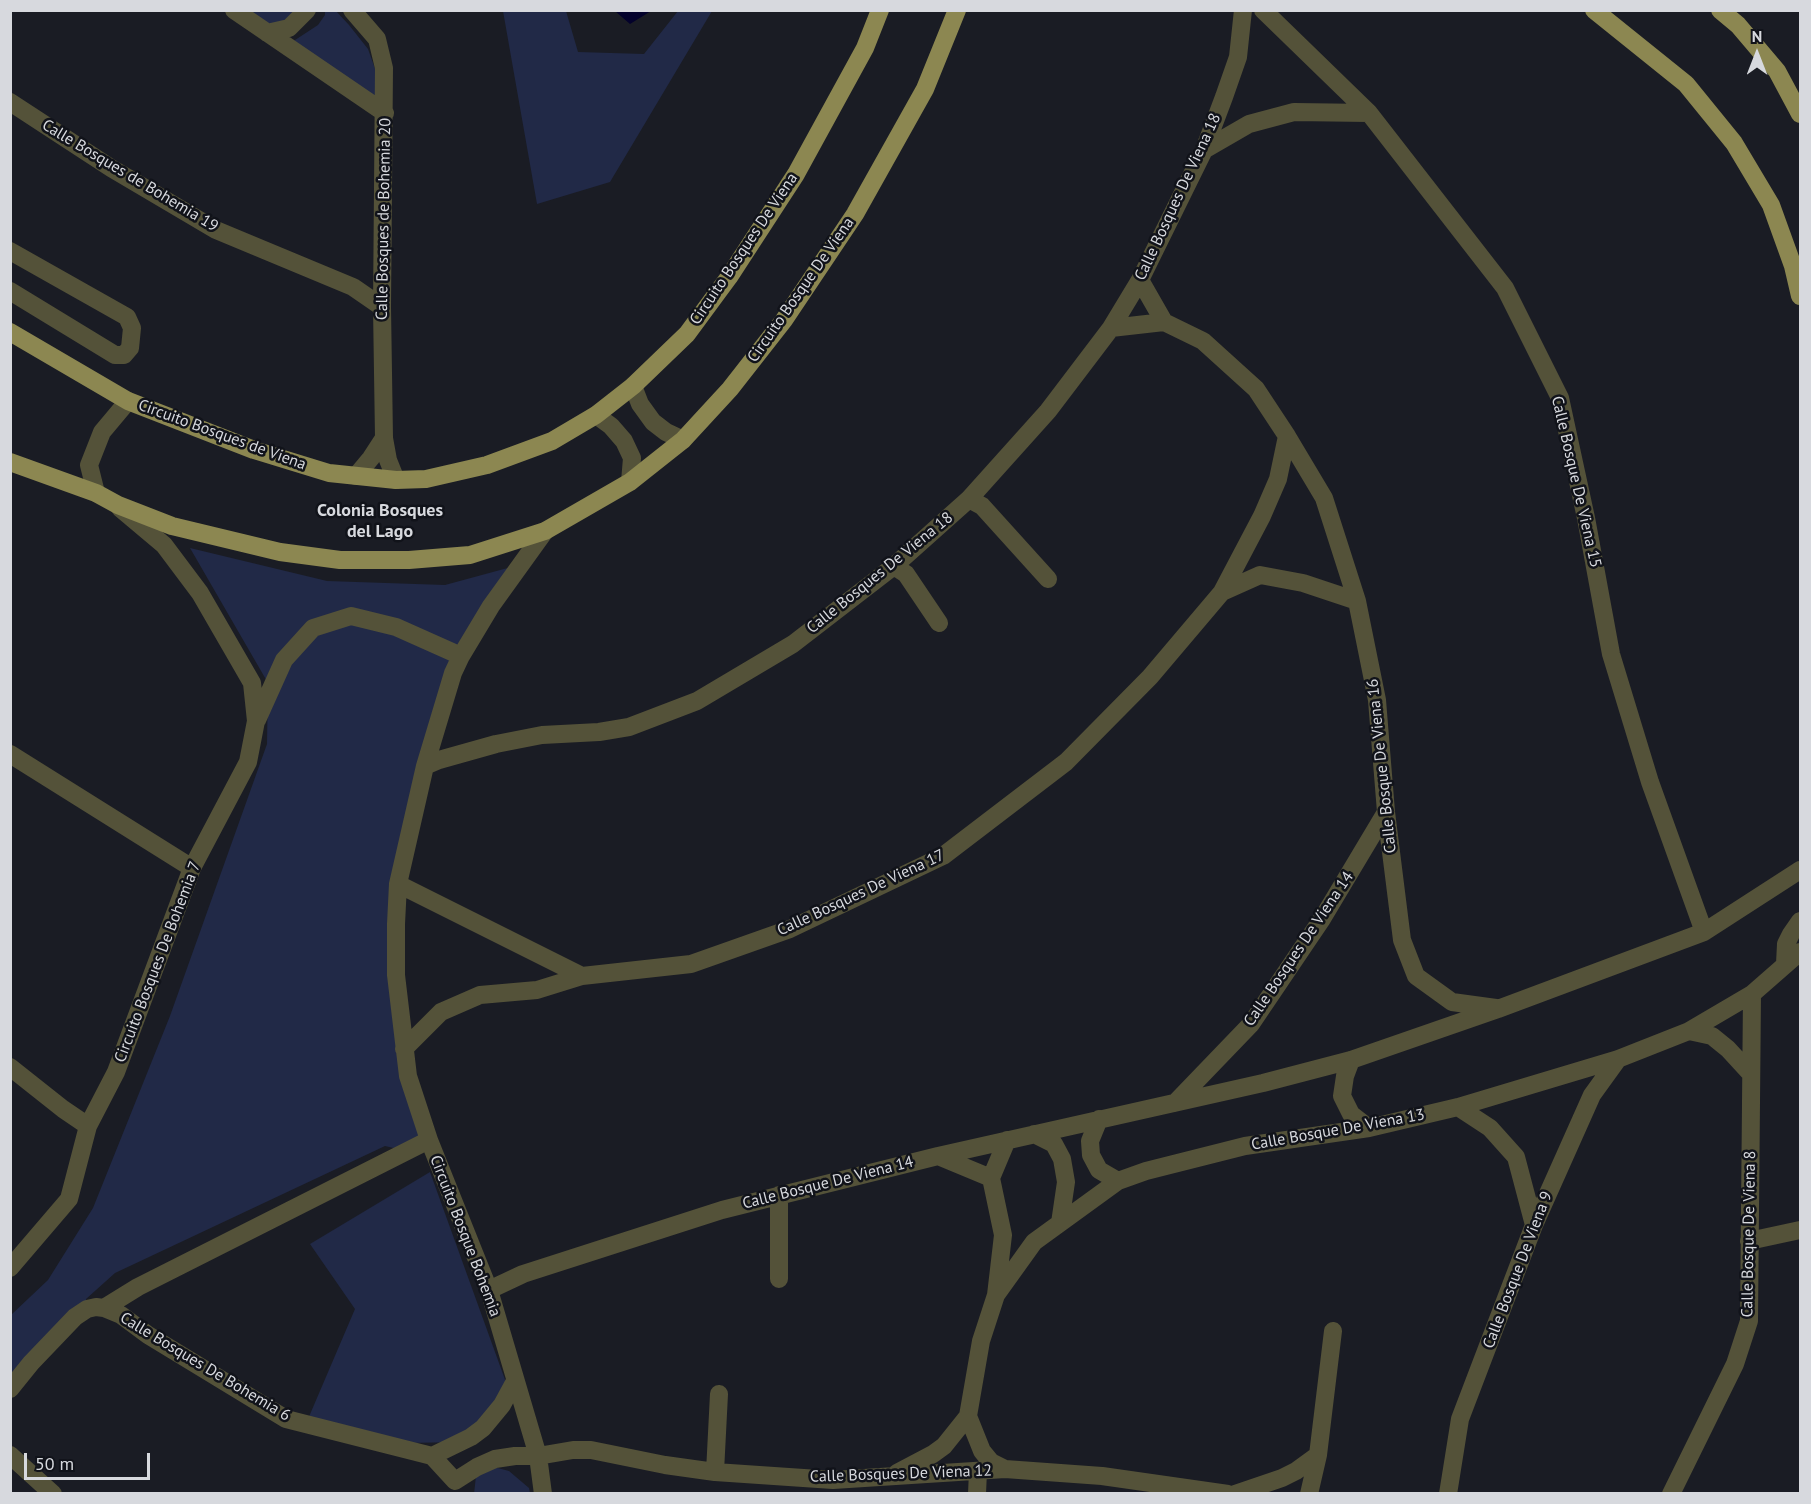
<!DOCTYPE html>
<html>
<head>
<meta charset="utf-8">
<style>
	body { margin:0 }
	#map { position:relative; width:1811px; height:1504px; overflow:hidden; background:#1a1c24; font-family:"PT Sans",sans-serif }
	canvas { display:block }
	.frame { position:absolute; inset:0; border:12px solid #d7d9de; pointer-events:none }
	.north { position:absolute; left:1727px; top:24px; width:60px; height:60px; -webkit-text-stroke:4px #11131a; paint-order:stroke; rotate:0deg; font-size:16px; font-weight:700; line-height:24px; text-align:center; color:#d7d9de }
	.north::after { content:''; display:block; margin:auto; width:21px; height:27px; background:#d7d9de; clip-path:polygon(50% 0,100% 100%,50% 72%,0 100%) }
	.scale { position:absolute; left:24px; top:1453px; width:126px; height:27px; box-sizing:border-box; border:3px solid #d7d9de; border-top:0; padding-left:8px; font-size:18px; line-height:21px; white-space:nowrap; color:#d7d9de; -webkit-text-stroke:4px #11131a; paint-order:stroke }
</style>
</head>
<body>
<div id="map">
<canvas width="1811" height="1504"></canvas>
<div class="frame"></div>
<div class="north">N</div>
<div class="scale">50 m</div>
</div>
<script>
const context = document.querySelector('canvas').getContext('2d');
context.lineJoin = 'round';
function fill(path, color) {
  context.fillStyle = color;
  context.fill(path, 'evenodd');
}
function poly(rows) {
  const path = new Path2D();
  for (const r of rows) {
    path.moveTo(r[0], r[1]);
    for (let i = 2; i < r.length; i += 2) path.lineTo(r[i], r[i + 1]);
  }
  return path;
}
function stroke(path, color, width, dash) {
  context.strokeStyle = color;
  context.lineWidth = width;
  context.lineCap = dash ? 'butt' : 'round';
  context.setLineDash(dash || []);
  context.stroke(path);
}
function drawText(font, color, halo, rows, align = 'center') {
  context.font = font + ' "PT Sans",sans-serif';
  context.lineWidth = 5;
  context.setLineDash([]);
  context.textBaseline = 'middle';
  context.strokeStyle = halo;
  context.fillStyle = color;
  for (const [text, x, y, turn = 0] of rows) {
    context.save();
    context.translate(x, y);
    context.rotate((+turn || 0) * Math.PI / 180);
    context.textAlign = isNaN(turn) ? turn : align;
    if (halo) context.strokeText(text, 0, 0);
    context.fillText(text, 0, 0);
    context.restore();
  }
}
fill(poly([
	[242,11,300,11,295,16,268,27],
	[325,11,336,11,349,25,368,49,378,77,376,99,292,42,318,25,325,15],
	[503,11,566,11,578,52,644,54,678,11,712,11,610,182,537,204],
	[190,548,327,581,445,585,526,563,457,653,390,933,420,1137,402,1150,385,1146,115,1273,86,1299,86,1311,11,1386,11,1315,48,1280,93,1208,170,1016,267,744,268,683],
	[430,1172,508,1388,461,1442,406,1443,308,1419,355,1309,310,1244],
	[490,1466,509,1471,529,1488,530,1493,474,1494,476,1476]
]), '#212947');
fill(poly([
	[615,11,651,11,630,24]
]), '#03012b');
stroke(poly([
	[234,10,385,113],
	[352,10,377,39,384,68,382,307,384,438,388,460,396,480],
	[1263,10,1369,113,1505,288,1560,398,1586,518,1611,654,1650,782,1704,932],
	[267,33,289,28,307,10],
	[10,102,111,168,216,230,353,287,382,307],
	[1204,150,1249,124,1294,112,1369,113],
	[10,251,127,317,132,328,130,348,124,355,115,355,10,291],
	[1140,280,1164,322],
	[1111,328,1164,322,1203,341,1256,389,1287,436,1324,498,1357,601,1377,700,1386,812,1402,940,1416,976,1452,1002,1496,1008],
	[633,386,640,404,653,422,666,432,683,440],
	[596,415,611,426,624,441,632,458,630,482],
	[356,476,371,458,384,438],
	[96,493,89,465,102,432,128,401],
	[969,499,982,506,1048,579],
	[894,566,906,574,939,623],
	[1222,592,1262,516,1278,479,1287,436],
	[257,720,284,660,313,628,351,616,396,627,461,656],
	[10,754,192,868],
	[425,766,439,760,496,744,542,735,599,732,629,727,697,701,793,644,894,566,969,499,1048,411,1111,328,1140,280,1204,150,1224,97,1238,57,1243,10],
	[398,884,582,976,691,964,790,929,943,856,1066,762,1150,677,1222,592,1260,575,1303,583,1357,601],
	[1785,964,1786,944,1791,934,1800,921],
	[1689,1031,1712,1036,1728,1049,1750,1073],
	[404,1049,441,1012,480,995,537,990,582,976],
	[1351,1060,1345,1076,1342,1096,1351,1114,1369,1128],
	[10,1067,63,1109,88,1126],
	[1175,1103,1251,1024,1322,919,1386,812],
	[1458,1107,1490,1128,1516,1157,1534,1225],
	[1099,1119,1090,1141,1091,1155,1099,1170,1118,1181],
	[1034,1134,1054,1144,1062,1159,1066,1182,1060,1223],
	[938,1156,991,1178],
	[779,1195,779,1279],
	[1749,1241,1800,1230],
	[10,1268,69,1199,88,1126,116,1072,192,868,248,762,256,721,252,683,200,593,164,545,120,508],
	[489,1290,523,1274,722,1210,938,1156,1263,1083,1351,1060,1498,1009,1704,932,1800,870],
	[996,1295,1034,1242,1118,1181,1146,1171,1245,1146,1369,1128,1458,1107,1618,1059,1689,1031,1752,994,1800,952],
	[104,1308,138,1287,429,1140],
	[10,1389,31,1363,75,1317,87,1309,96,1307,104,1308,121,1315,148,1335,286,1419,432,1456,455,1481],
	[968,1416,982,1451,991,1462,1005,1469],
	[10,1455,53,1494],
	[432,1456,471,1437,483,1428,502,1405,515,1381],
	[715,1472,719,1394],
	[897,1473,933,1454,944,1446,968,1416,981,1341,996,1295,1003,1235,991,1178,1007,1140],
	[455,1481,477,1467,495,1459,515,1456,538,1456,573,1450,591,1450,665,1465,715,1472,833,1480,1005,1469,1102,1476,1228,1494],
	[543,1494,538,1456,489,1290,429,1140,408,1076,396,975,396,924,398,884,425,766,453,673,461,656,491,606,545,531],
	[977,1494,978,1471],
	[1235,1494,1282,1478,1296,1471,1318,1455],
	[1309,1494,1318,1455,1333,1331],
	[1448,1494,1460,1419,1534,1225,1592,1095,1618,1059],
	[1671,1494,1735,1364,1749,1321,1752,994]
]), '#545239', 18);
stroke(poly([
	[1594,10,1686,84,1734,143,1771,205,1793,266,1800,296],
	[1720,10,1738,25,1777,71,1800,114],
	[10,332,128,401,254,450,329,473,396,480,426,479,487,465,552,441,596,415,633,386,687,334,729,277,796,174,865,48,880,10],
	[10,462,96,493,118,505,172,526,280,552,340,560,409,560,470,555,545,531,630,482,683,440,730,389,784,320,855,214,925,89,957,10]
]), '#8c8751', 18);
drawText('16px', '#d7d9de', '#11131a', [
	["Calle Bosques de Bohemia 19",130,176,31],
	["Calle Bosques De Viena 18",1178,197,-65],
	["Calle Bosques de Bohemia 20",384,219,-89],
	["Circuito Bosques De Viena",744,249,-56],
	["Circuito Bosque De Viena",801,290,-55],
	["Circuito Bosques de Viena",222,435,20],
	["Calle Bosque De Viena 15",1576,482,77],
	["Calle Bosques De Viena 18",880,573,-39],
	["Calle Bosque De Viena 16",1382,766,-96],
	["Calle Bosques De Viena 17",861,893,-25],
	["Calle Bosques De Viena 14",1299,949,-56],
	["Circuito Bosques De Bohemia 7",158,962,-69],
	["Calle Bosque De Viena 13",1338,1130,-10],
	["Calle Bosque De Viena 14",828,1183,-14],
	["Calle Bosque De Viena 8",1749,1234,-89],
	["Circuito Bosque Bohemia",465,1236,69],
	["Calle Bosque De Viena 9",1518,1270,-69],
	["Calle Bosques De Bohemia 6",205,1367,31],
	["Calle Bosques De Viena 12",901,1474,-2]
]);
drawText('bold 18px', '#d7d9de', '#11131a', [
	["Colonia Bosques",380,511],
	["del Lago",380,532]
]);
</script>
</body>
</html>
